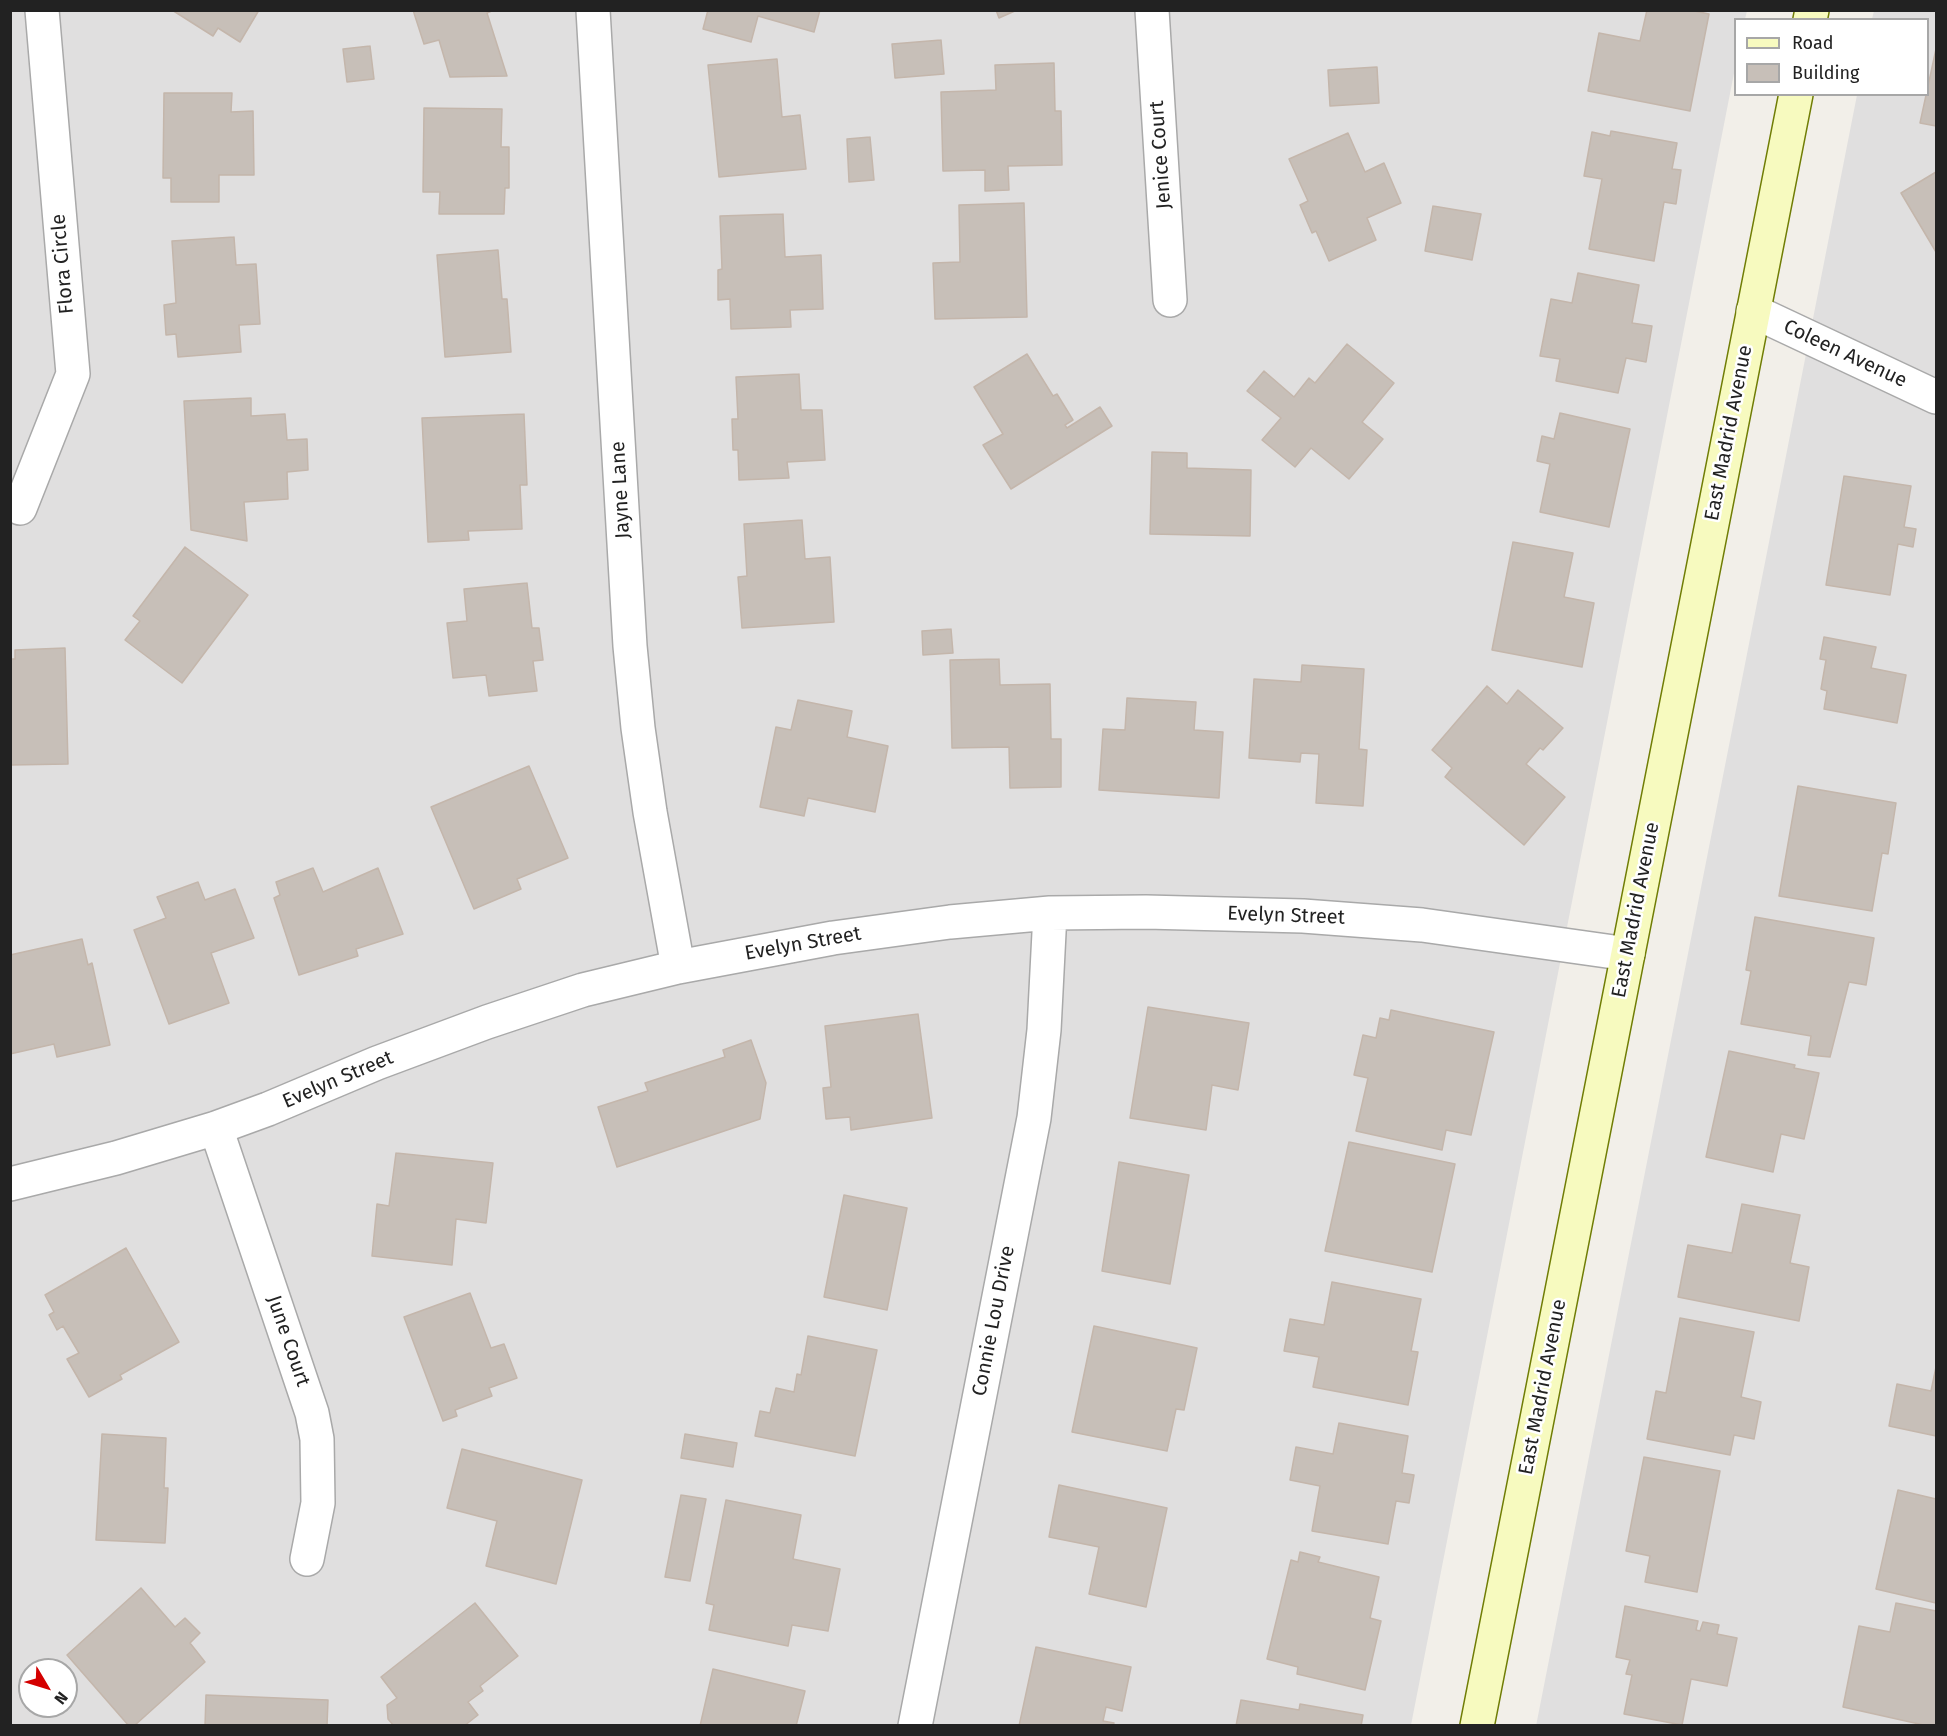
<!DOCTYPE html>
<html>
<head>
<meta charset="utf-8">
<style>
	body { margin:0 }
	#map { position:relative; width:1947px; height:1736px; overflow:hidden; background:#f2efe9; font-family:"Fira Sans",sans-serif }
	canvas { display:block }
	.frame { position:absolute; inset:0; border:12px solid #222; pointer-events:none }
	.legend { position:absolute; left:1734px; top:18px; width:195px; height:78px; box-sizing:border-box; background:#fff; border:2px solid #a7a7a7; margin:0; padding:8px 10px; list-style:none; font-size:18px; color:#222 }
	.legend li { display:flex; align-items:center; gap:12px; height:30px }
	.legend b { width:30px; border:2px solid #a7a7a7 }
	.north { position:absolute; left:18px; top:1658px; width:60px; height:60px; box-sizing:border-box; background:#fff; border:2px solid #a7a7a7; border-radius:50%; rotate:128deg; font-size:16px; font-weight:700; line-height:24px; text-align:center; color:#222 }
	.north::after { content:''; display:block; margin:auto; width:21px; height:27px; background:#d40000; clip-path:polygon(50% 0,100% 100%,50% 72%,0 100%) }
</style>
</head>
<body>
<div id="map">
<canvas width="1947" height="1736"></canvas>
<div class="frame"></div>
<ul class="legend">
<li><b style="height:8px;background:#f7fabf"></b>Road</li>
<li><b style="height:16px;background:#c7bfb8"></b>Building</li>
</ul>
<div class="north">N</div>
</div>
<script>
const context = document.querySelector('canvas').getContext('2d');
context.lineJoin = 'round';
function fill(path, color) {
  context.fillStyle = color;
  context.fill(path, 'evenodd');
}
function poly(rows) {
  const path = new Path2D();
  for (const r of rows) {
    path.moveTo(r[0], r[1]);
    for (let i = 2; i < r.length; i += 2) path.lineTo(r[i], r[i + 1]);
  }
  return path;
}
function stroke(path, color, width, dash) {
  context.strokeStyle = color;
  context.lineWidth = width;
  context.lineCap = dash ? 'butt' : 'round';
  context.setLineDash(dash || []);
  context.stroke(path);
}
function drawText(font, color, halo, rows, align = 'center') {
  context.font = font + ' "Fira Sans",sans-serif';
  context.lineWidth = 5;
  context.setLineDash([]);
  context.textBaseline = 'middle';
  context.strokeStyle = halo;
  context.fillStyle = color;
  for (const [text, x, y, turn = 0] of rows) {
    context.save();
    context.translate(x, y);
    context.rotate((+turn || 0) * Math.PI / 180);
    context.textAlign = isNaN(turn) ? turn : align;
    if (halo) context.strokeText(text, 0, 0);
    context.fillText(text, 0, 0);
    context.restore();
  }
}
fill(poly([
	[11,11,1747,11,1745,19,1736,20,1735,68,1411,1725,11,1726],
	[30,1670,66,1670,66,1706,30,1706],
	[1874,11,1936,11,1936,1725,1536,1726,1857,95,1928,94,1928,20,1872,19]
]), '#e0dfdf');
const building = poly([
	[172,10,259,10,240,42,218,28,213,36,172,10],
	[413,10,494,10,487,13,507,76,450,77,439,40,424,44,413,10],
	[708,10,820,10,814,32,758,16,751,42,703,29,708,10],
	[996,10,1017,10,999,18,996,10],
	[1647,10,1690,10,1709,14,1690,111,1588,91,1599,33,1640,41,1647,10],
	[941,40,944,74,895,78,892,44,941,40],
	[370,46,374,79,347,82,343,49,370,46],
	[1936,49,1936,126,1920,123,1936,49],
	[777,59,782,117,800,115,806,169,719,177,708,65,777,59],
	[1054,63,1055,111,1061,111,1062,165,1008,166,1009,190,985,191,985,170,943,171,941,92,996,90,995,65,1054,63],
	[1377,67,1379,103,1330,106,1328,70,1377,67],
	[164,93,232,93,231,112,253,111,254,175,219,175,219,202,171,202,171,178,163,178,164,93],
	[424,108,502,109,501,147,509,147,509,188,505,188,504,214,439,214,440,192,423,192,424,108],
	[1611,131,1677,143,1672,169,1681,170,1676,204,1664,202,1654,261,1589,249,1602,179,1584,176,1592,132,1610,136,1611,131],
	[1348,133,1365,172,1384,163,1401,203,1367,218,1376,240,1329,261,1316,231,1312,233,1300,205,1308,201,1289,159,1348,133],
	[870,137,874,180,849,182,847,139,870,137],
	[1936,172,1936,252,1901,193,1936,172],
	[1024,203,1027,317,935,319,933,263,960,262,959,205,1024,203],
	[1433,206,1481,214,1472,260,1425,251,1433,206],
	[783,214,785,257,821,255,823,309,790,310,791,327,731,329,730,299,718,300,718,270,722,269,720,216,783,214],
	[234,237,236,265,256,264,260,324,239,325,241,352,178,357,176,334,166,335,164,305,176,303,172,241,234,237],
	[498,250,502,299,507,299,511,352,445,357,437,255,498,250],
	[1578,273,1639,285,1632,323,1652,326,1646,362,1626,358,1618,393,1556,381,1560,359,1540,356,1551,299,1572,303,1578,273],
	[1347,344,1394,383,1362,422,1383,439,1349,479,1311,448,1295,467,1262,440,1281,418,1247,391,1264,371,1294,397,1309,378,1315,383,1347,344],
	[1027,354,1053,396,1057,394,1073,420,1065,425,1067,428,1100,407,1112,426,1011,489,983,445,1003,434,974,387,1027,354],
	[799,374,801,410,822,410,825,460,787,462,789,478,739,480,738,450,733,450,732,419,738,419,736,377,799,374],
	[251,398,251,416,285,414,287,440,307,439,308,470,287,472,288,499,244,502,247,541,191,530,184,401,251,398],
	[1560,413,1630,429,1609,527,1540,512,1550,464,1537,461,1542,436,1554,439,1560,413],
	[524,414,527,485,520,485,522,529,468,531,469,540,428,542,422,418,524,414],
	[1152,452,1187,453,1187,468,1251,470,1250,536,1150,534,1152,452],
	[1844,476,1911,486,1904,527,1916,529,1913,547,1898,544,1890,595,1826,585,1844,476],
	[802,520,805,559,830,557,834,622,742,628,738,577,747,576,744,524,802,520],
	[1513,542,1573,553,1564,597,1594,603,1582,667,1492,650,1513,542],
	[185,547,248,595,182,683,125,640,140,621,133,616,185,547],
	[527,583,532,628,539,628,543,660,533,661,537,691,489,696,486,675,453,678,447,623,467,621,464,589,527,583],
	[951,629,953,653,923,655,922,631,951,629],
	[1824,637,1876,647,1871,668,1906,675,1897,723,1824,709,1827,691,1821,689,1826,660,1820,659,1824,637],
	[65,648,68,764,10,765,10,659,15,659,15,650,65,648],
	[999,659,1000,685,1050,684,1051,739,1061,739,1061,787,1010,788,1009,747,952,748,950,660,999,659],
	[1302,665,1364,669,1359,749,1367,750,1363,806,1316,803,1319,754,1301,753,1300,762,1249,758,1254,679,1301,682,1302,665],
	[1487,686,1507,704,1518,690,1563,728,1543,750,1540,748,1526,764,1565,797,1524,845,1445,777,1452,768,1432,750,1487,686],
	[1127,698,1196,702,1194,730,1223,732,1219,798,1099,790,1103,729,1125,730,1127,698],
	[798,700,852,711,847,737,888,746,875,812,808,798,804,816,760,807,776,727,791,730,798,700],
	[529,766,568,858,517,879,521,889,474,909,431,807,529,766],
	[1798,786,1896,803,1888,854,1882,853,1872,911,1779,896,1798,786],
	[313,868,323,892,378,868,403,934,356,949,358,956,299,975,274,898,280,895,276,882,313,868],
	[198,882,205,900,235,889,254,938,211,953,229,1003,169,1024,134,930,166,918,157,897,198,882],
	[1755,917,1874,938,1866,985,1849,982,1830,1057,1808,1055,1811,1036,1741,1024,1751,971,1746,970,1755,917],
	[82,939,88,965,92,963,110,1045,57,1057,54,1044,10,1054,10,955,82,939],
	[1148,1007,1249,1023,1238,1090,1212,1085,1206,1130,1130,1118,1148,1007],
	[1391,1010,1494,1032,1471,1135,1446,1130,1442,1150,1356,1131,1368,1078,1354,1075,1363,1035,1376,1038,1380,1018,1389,1020,1391,1010],
	[918,1014,932,1118,851,1130,850,1117,826,1119,823,1088,831,1087,825,1026,918,1014],
	[751,1040,766,1083,760,1119,617,1167,598,1107,648,1091,645,1083,725,1057,723,1050,751,1040],
	[1729,1051,1795,1065,1794,1068,1819,1073,1804,1139,1781,1134,1773,1172,1706,1157,1729,1051],
	[1349,1142,1455,1164,1432,1272,1325,1251,1349,1142],
	[396,1153,493,1163,486,1223,456,1219,452,1265,372,1256,377,1204,389,1206,396,1153],
	[1119,1162,1189,1175,1170,1284,1102,1271,1119,1162],
	[844,1195,907,1208,887,1310,824,1297,844,1195],
	[1742,1204,1800,1215,1790,1263,1809,1267,1799,1321,1678,1297,1688,1245,1732,1253,1742,1204],
	[126,1248,179,1342,120,1375,122,1379,89,1397,67,1359,79,1353,63,1326,57,1330,49,1315,54,1312,45,1295,126,1248],
	[1332,1282,1421,1299,1411,1351,1418,1352,1408,1405,1313,1387,1319,1357,1284,1351,1290,1319,1324,1325,1332,1282],
	[470,1293,491,1348,504,1344,517,1378,489,1388,492,1396,455,1410,457,1416,443,1421,404,1317,470,1293],
	[1680,1318,1754,1332,1741,1397,1761,1402,1754,1439,1734,1435,1730,1455,1647,1439,1656,1391,1666,1393,1680,1318],
	[1094,1326,1197,1348,1184,1410,1176,1409,1167,1451,1072,1432,1094,1326],
	[808,1336,877,1350,855,1456,755,1436,760,1411,770,1413,776,1388,794,1392,797,1374,801,1375,808,1336],
	[1936,1367,1936,1436,1889,1426,1897,1384,1931,1391,1936,1367],
	[1339,1423,1408,1436,1402,1473,1414,1475,1409,1503,1396,1501,1388,1544,1312,1531,1320,1486,1290,1480,1296,1447,1333,1454,1339,1423],
	[102,1434,166,1438,164,1488,168,1488,165,1543,96,1540,102,1434],
	[685,1434,737,1443,733,1467,681,1458,685,1434],
	[462,1449,582,1480,556,1584,486,1566,497,1521,447,1508,462,1449],
	[1644,1457,1720,1471,1697,1592,1645,1582,1650,1556,1626,1551,1644,1457],
	[1059,1485,1167,1508,1146,1607,1089,1594,1099,1547,1049,1537,1059,1485],
	[1898,1490,1936,1499,1936,1603,1876,1589,1898,1490],
	[681,1495,706,1499,690,1581,665,1577,681,1495],
	[726,1500,801,1515,793,1559,840,1569,828,1631,792,1625,788,1646,709,1630,714,1605,706,1603,726,1500],
	[1300,1552,1320,1557,1318,1562,1379,1577,1370,1618,1381,1621,1365,1690,1297,1674,1298,1667,1267,1659,1291,1560,1298,1562,1300,1552],
	[141,1588,175,1627,185,1618,200,1633,190,1643,205,1662,134,1726,129,1726,67,1655,141,1588],
	[475,1603,518,1656,480,1686,483,1691,468,1702,478,1715,464,1726,394,1726,388,1719,387,1705,397,1698,381,1677,475,1603],
	[1896,1603,1936,1611,1936,1726,1928,1726,1843,1707,1859,1626,1890,1632,1896,1603],
	[1625,1606,1698,1621,1696,1630,1700,1631,1703,1622,1719,1625,1717,1634,1737,1638,1727,1686,1691,1679,1682,1725,1624,1714,1632,1675,1626,1674,1630,1660,1616,1657,1625,1606],
	[1036,1647,1131,1667,1122,1711,1106,1707,1103,1721,1114,1723,1113,1726,1019,1726,1036,1647],
	[713,1669,805,1691,796,1726,700,1726,713,1669],
	[206,1695,328,1700,327,1726,205,1726,206,1695],
	[1241,1700,1299,1710,1300,1704,1363,1715,1361,1726,1236,1726,1241,1700]
]);
fill(building, '#c7bfb8');
stroke(building, '#c4b6ab', 1.5);
const street = poly([
	[593,10,630,646,638,728,650,812,678,967],
	[1152,10,1170,300],
	[1753,311,1936,397],
	[20,508,73,374,42,10],
	[216,1128,312,1413,317,1439,318,1503,307,1559],
	[10,1184,116,1158,216,1128,268,1109,377,1063,487,1022,583,990,678,967,833,938,950,922,1050,913,1146,912,1303,916,1422,925,1628,954],
	[915,1726,1034,1118,1044,1030,1050,913]
]);
const secondary = poly([
	[1810,20,1812,10],
	[1477,1726,1796,94]
]);
stroke(street, '#a9a9a9', 36);
stroke(secondary, '#707d05', 36);
stroke(street, '#fff', 33);
stroke(secondary, '#f7fabf', 33);
drawText('20px', '#222', '#fff', [
	["Jenice Court",1161,155,-94],
	["Flora Circle",63,264,-95],
	["Coleen Avenue",1845,354,25],
	["East Madrid Avenue",1729,433,-79],
	["Jayne Lane",621,490,-93],
	["East Madrid Avenue",1636,910,-79],
	["Evelyn Street",1286,916,2],
	["Evelyn Street",803,944,-10],
	["Evelyn Street",338,1080,-23],
	["Connie Lou Drive",994,1321,-79],
	["June Court",288,1341,71],
	["East Madrid Avenue",1543,1387,-79]
]);
</script>
</body>
</html>
